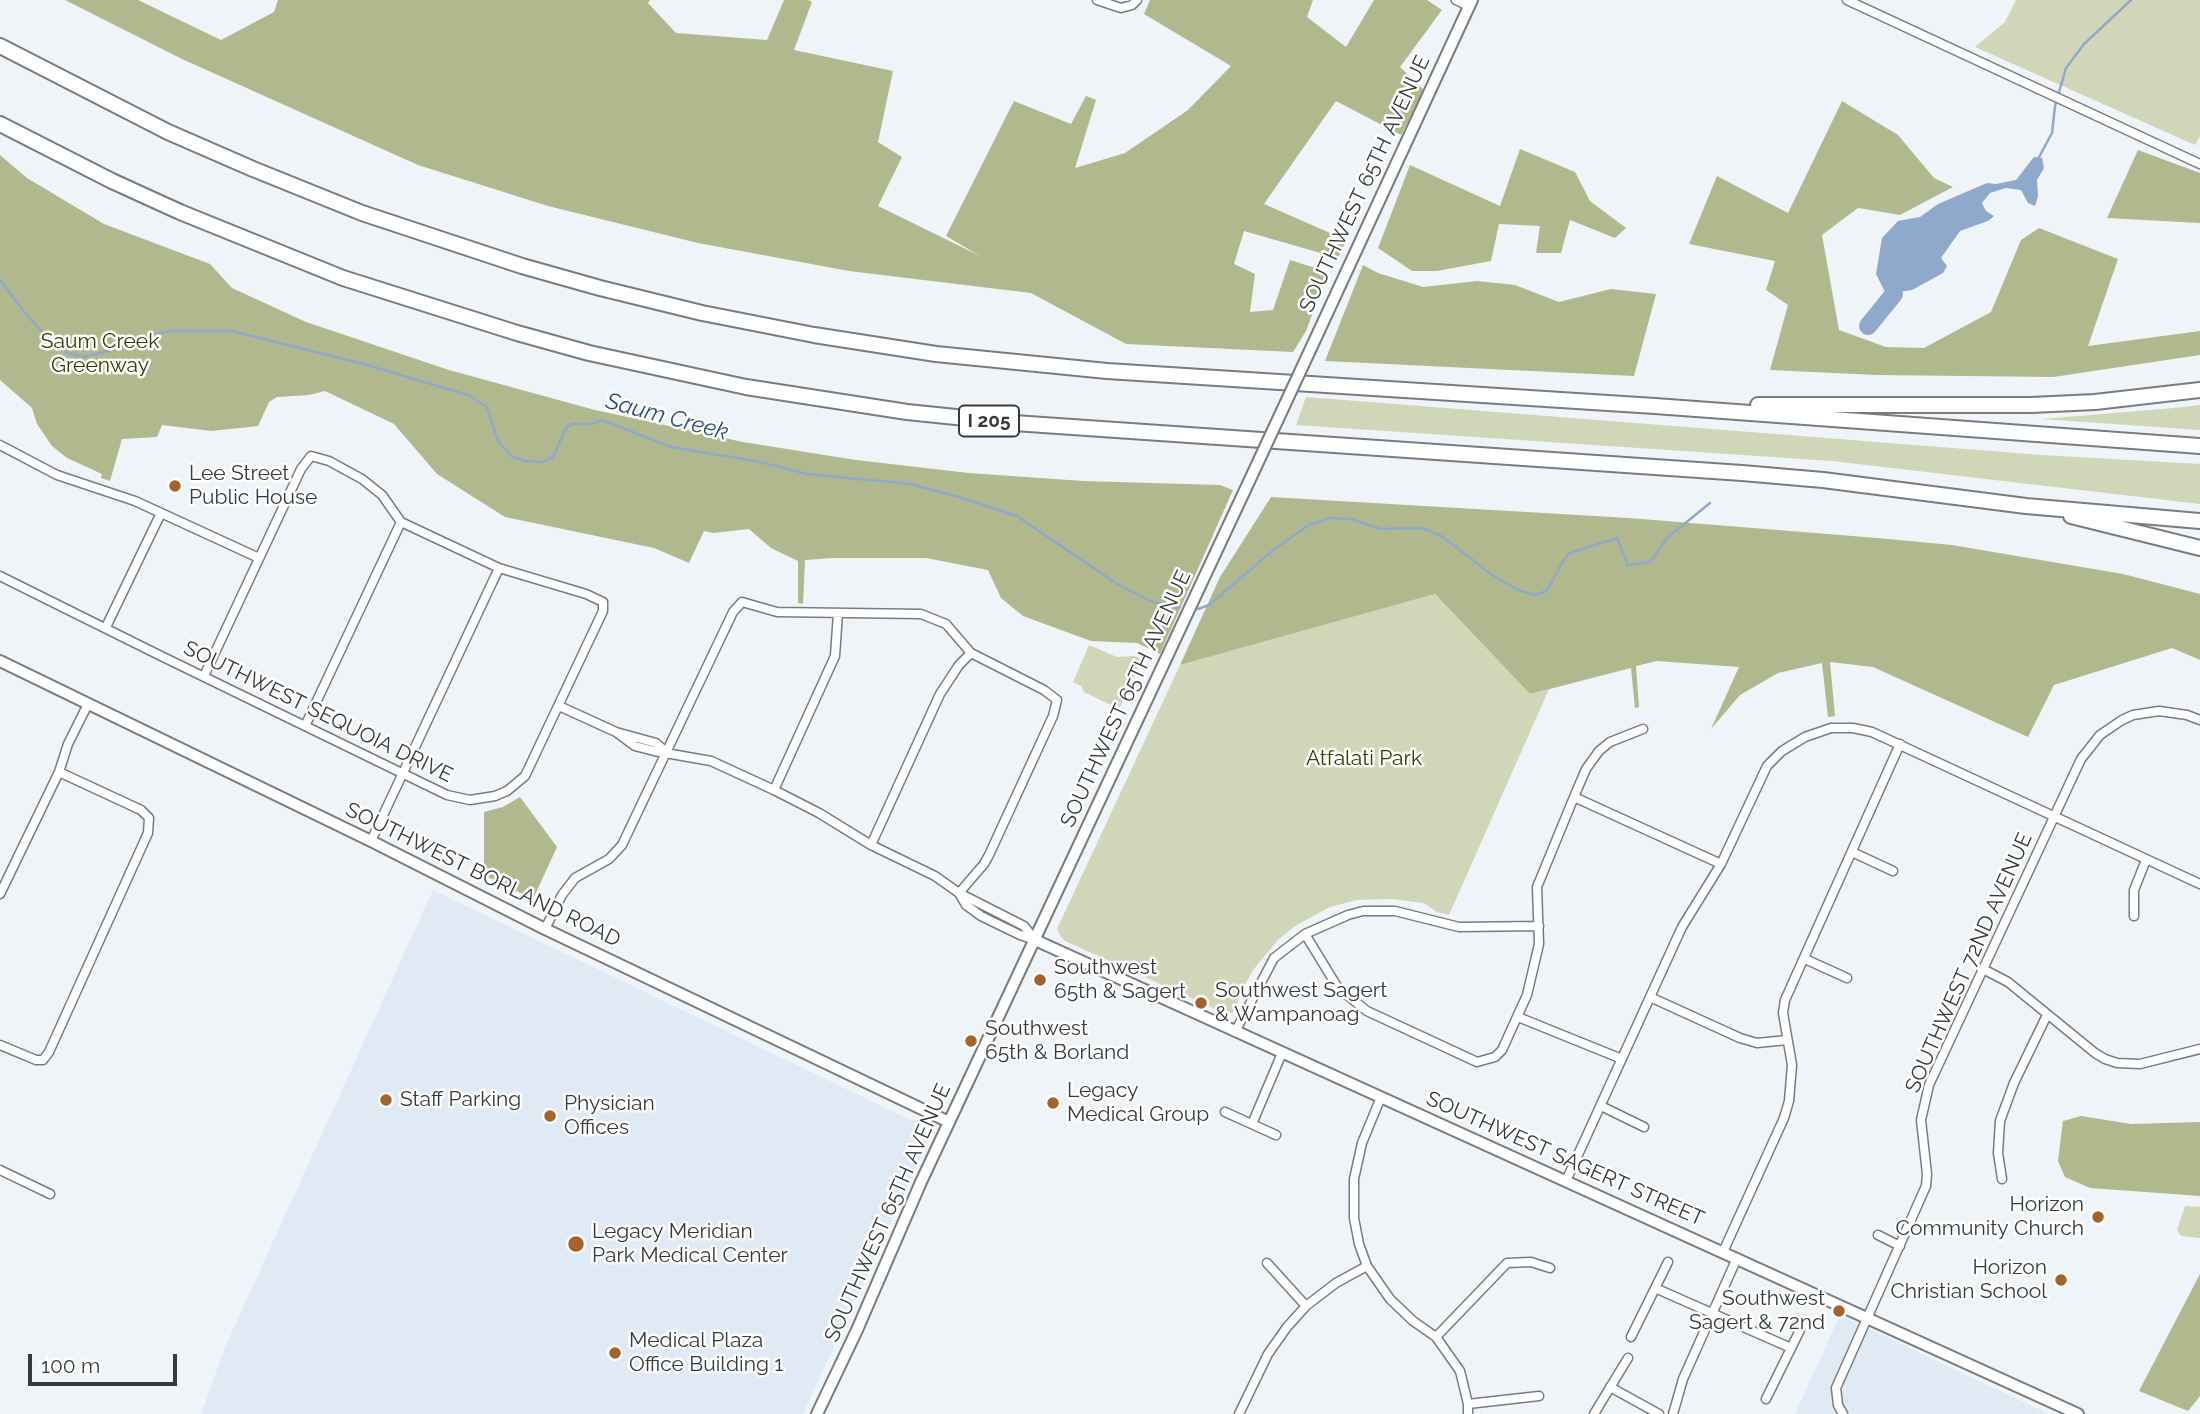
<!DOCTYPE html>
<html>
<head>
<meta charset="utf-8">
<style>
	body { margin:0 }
	#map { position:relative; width:2200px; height:1414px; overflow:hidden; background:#eff4f8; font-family:Raleway,sans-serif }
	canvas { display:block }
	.scale { position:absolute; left:28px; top:1354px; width:149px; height:32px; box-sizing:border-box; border:4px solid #37393b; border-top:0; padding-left:9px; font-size:21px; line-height:24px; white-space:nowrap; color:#37393b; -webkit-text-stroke:5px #fff; paint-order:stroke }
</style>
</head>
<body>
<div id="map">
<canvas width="2200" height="1414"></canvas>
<div class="scale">100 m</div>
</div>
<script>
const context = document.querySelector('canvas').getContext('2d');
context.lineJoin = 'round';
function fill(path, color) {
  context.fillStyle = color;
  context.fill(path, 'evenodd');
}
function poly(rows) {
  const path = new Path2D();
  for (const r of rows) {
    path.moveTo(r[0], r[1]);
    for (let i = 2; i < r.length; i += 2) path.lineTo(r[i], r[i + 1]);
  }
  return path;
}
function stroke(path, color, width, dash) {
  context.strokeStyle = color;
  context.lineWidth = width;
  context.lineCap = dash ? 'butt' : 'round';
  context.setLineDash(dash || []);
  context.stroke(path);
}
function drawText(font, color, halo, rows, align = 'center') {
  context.font = font + ' Raleway,sans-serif';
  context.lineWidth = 5;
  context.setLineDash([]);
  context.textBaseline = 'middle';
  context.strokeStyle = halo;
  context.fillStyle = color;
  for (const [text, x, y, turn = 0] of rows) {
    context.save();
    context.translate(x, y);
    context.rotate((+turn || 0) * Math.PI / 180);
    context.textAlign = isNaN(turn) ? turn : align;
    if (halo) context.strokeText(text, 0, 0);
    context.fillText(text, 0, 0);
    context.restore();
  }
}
fill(poly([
	[433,890,921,1125,926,1131,927,1144,803,1414,201,1414,226,1345],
	[1840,1315,2049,1414,1795,1414]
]), '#dfeaf4');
fill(poly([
	[2016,0,2200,0,2200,136,2195,145,1975,47,2005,22],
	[1306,397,2042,455,2200,464,2200,504,1832,461,1296,425],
	[2200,405,2200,430,2042,419,2174,408],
	[1435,594,1530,694,1549,689,1449,915,1437,912,1424,903,1391,899,1357,900,1330,907,1295,926,1278,940,1253,970,1242,990,1235,1010,1232,1013,1226,1014,1065,941,1061,937,1057,929,1180,665],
	[1089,645,1117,657,1134,656,1142,659,1119,709,1084,692,1081,686,1073,682],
	[2185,1206,2200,1207,2200,1238,2181,1236,2177,1230]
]), '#d1d6b8');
fill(poly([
	[65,0,138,0,221,40,274,12,278,0,650,0,648,3,676,33,767,40,784,0,808,0,812,2,794,50,893,71,878,142,902,157,878,206,980,256,946,236,1014,101,1071,124,1086,96,1096,100,1075,168,1125,153,1188,110,1231,66,1144,14,1150,0,1313,0,1307,17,1346,47,1374,0,1427,0,1442,10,1400,67,1424,90,1401,135,1336,101,1264,204,1346,240,1338,258,1244,231,1234,264,1255,274,1250,312,1273,310,1290,260,1328,272,1306,331,1293,352,1126,344,1031,293,849,271,698,243,548,206,418,165,182,59],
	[1842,101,1898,135,1934,178,1953,187,1900,215,1858,208,1822,235,1839,330,1886,347,1924,348,1991,312,2021,240,2039,228,2118,259,2088,346,2200,331,2200,355,2053,377,1877,375,1770,370,1788,305,1766,290,1775,261,1689,244,1717,176,1788,213],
	[1520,149,1575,172,1590,201,1626,228,1615,238,1570,220,1561,253,1536,253,1540,226,1499,224,1491,261,1437,271,1412,271,1378,248,1410,165,1500,206],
	[2138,150,2200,173,2200,223,2107,218],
	[0,155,27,178,104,224,210,264,232,288,306,322,449,370,595,410,743,442,856,460,969,473,1083,481,1220,485,1233,490,1160,654,1137,643,1091,641,1023,616,1001,598,988,570,926,558,832,558,805,560,803,604,798,603,798,561,771,548,749,529,713,533,704,531,689,563,654,548,505,517,437,474,394,424,325,391,309,395,277,397,269,402,258,426,211,431,162,425,157,437,122,439,110,481,101,478,102,474,67,458,52,446,37,424,32,408,0,380],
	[1363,265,1378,273,1423,287,1477,281,1515,285,1559,302,1611,289,1656,294,1634,376,1325,361],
	[1271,497,1629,518,1877,538,1952,545,2123,574,2200,594,2200,660,2172,648,2054,685,2028,737,1873,667,1830,662,1835,716,1828,717,1822,663,1778,673,1740,695,1711,729,1739,667,1657,661,1636,666,1639,707,1635,708,1631,668,1530,694,1435,594,1180,665,1220,577],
	[520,797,557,847,533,899,484,875,484,812,503,807],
	[2081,1116,2131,1124,2200,1122,2200,1196,2090,1188,2065,1177,2058,1161,2063,1121],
	[2200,1274,2200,1396,2188,1411,2139,1391]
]), '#b2b88d');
fill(poly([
	[2034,157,2042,158,2044,168,2037,180,2038,196,2035,206,2028,203,2021,190,2006,188,1990,193,1982,203,1986,211,1994,216,1988,221,1960,231,1941,258,1947,266,1943,273,1912,290,1886,294,1876,274,1882,238,1898,221,1920,217,1938,204,1987,183,1996,184,2016,180]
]), '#8ea9cb');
stroke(poly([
	[2038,159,2052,133,2055,106,2066,68,2084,44,2131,0],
	[0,280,25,313,51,342,68,353,84,357,104,352,152,335,170,331,232,331,367,365,468,395,487,407,498,441,511,456,525,461,542,462,553,457,566,428,572,424,592,424,602,420,671,447,756,461,807,474,910,484,959,497,1017,516,1117,584,1153,602,1179,608],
	[1198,609,1209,605,1277,547,1309,525,1330,518,1351,519,1381,529,1423,528,1443,537,1492,575,1518,590,1534,595,1547,591,1563,561,1570,553,1617,538,1628,565,1650,562,1667,538,1710,503]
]), '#8ea9cb', 2.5);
stroke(poly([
	[1868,326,1894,294]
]), '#8ea9cb', 18);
const street = poly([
	[1097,0,1121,8,1132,5,1137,0],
	[1456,0,1469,6],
	[1847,0,2200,164],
	[0,445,57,475,135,501,259,558],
	[0,576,159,655,447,795,470,800,495,796,507,791,525,776,603,611,603,602,586,594,499,568,401,522,382,495,362,479,329,461,311,456,301,469,204,676],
	[106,627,161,513],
	[559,706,616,732,656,743,667,753],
	[305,726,401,522],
	[616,732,635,746,654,751,711,761,774,790,819,813,871,845,935,876,959,893,1024,926,1035,940],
	[774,790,835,656,838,613],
	[1574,797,1721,864],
	[371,841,499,568],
	[871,845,940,694,959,665,971,653],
	[1852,852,1893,871],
	[959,893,966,905,981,916,1020,935,1035,940],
	[0,894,59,772,68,744,88,704],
	[2134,916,2134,890,2146,860],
	[545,929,562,895,575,878,609,859,622,845,733,612,742,602,777,612,921,614,946,624,971,653,1044,690,1057,700,1053,716,989,855,984,864,959,893],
	[1305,934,1338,988,1367,1011,1477,1062,1495,1057,1502,1050,1527,995,1539,944,1537,887,1574,797,1586,769,1599,751,1610,742,1643,729],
	[1805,959,1847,978],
	[1983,969,2008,982,2095,1053,2105,1059,2117,1063,2140,1064,2200,1049],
	[1650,997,1740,1038,1757,1043,1787,1040],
	[1518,1017,1622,1059],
	[1235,1032,1274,958,1305,934,1348,915,1363,911,1395,911,1459,927,1539,926],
	[0,1045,36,1060,43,1060,49,1052,148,833,149,818,141,810,59,772],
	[1381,1097,1362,1143,1354,1179,1354,1218,1359,1244,1367,1266,1390,1299,1413,1321,1436,1337,1460,1371,1468,1404,1468,1414],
	[1601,1106,1644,1127],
	[1225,1112,1276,1135],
	[1252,1124,1282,1053],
	[0,1170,50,1194],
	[2002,1179,1998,1153,2000,1121,2014,1083,2047,1015],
	[1566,1181,1682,927,1721,864,1767,766,1782,751,1805,737,1831,728,1853,728,1872,732,2200,884],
	[1878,1235,1900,1246],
	[1723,1252,1784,1118,1789,1101,1792,1065,1783,1013,1785,1000,1900,744],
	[1267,1263,1306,1306],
	[1655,1288,1791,1348],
	[1436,1337,1507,1263,1531,1262,1550,1268],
	[1631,1337,1668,1262],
	[1610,1387,1659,1414],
	[1766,1399,1800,1330],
	[1468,1404,1539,1396],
	[1239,1414,1268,1354,1287,1327,1306,1306,1336,1283,1367,1266],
	[1594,1414,1628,1358],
	[1673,1414,1683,1379,1737,1258],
	[1843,1414,1838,1405,1836,1388,1926,1186,1927,1174,1921,1120,1929,1085,2081,759,2100,735,2122,720,2133,715,2159,711,2187,715,2200,720]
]);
const secondary = poly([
	[1319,331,1472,0],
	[0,661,371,841,545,929,949,1122],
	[1035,940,2078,1414],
	[817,1414,857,1330,921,1182,1253,473]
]);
const highway = poly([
	[0,46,168,132,253,169,362,213,522,266,600,288,702,313,814,335,936,354,1107,371,1655,406,2200,446],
	[0,124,112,181,180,212,343,278,517,333,589,353,746,387,907,412,1014,423,1742,473,1823,480,2026,506,2200,521],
	[1758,405,2031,405,2095,402,2200,390],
	[2071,516,2200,548]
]);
stroke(street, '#787c80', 11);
stroke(secondary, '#787c80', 14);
stroke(highway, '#787c80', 18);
stroke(street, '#fff', 8);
stroke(secondary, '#fff', 10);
stroke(highway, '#fff', 14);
const secondaryBridge = poly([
	[1253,473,1319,331]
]);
stroke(secondaryBridge, '#787c80', 14, []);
stroke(secondaryBridge, '#fff', 10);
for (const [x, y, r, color] of [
	[175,486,7,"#a3632c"],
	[1040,980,7,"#a3632c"],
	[1201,1003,7,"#a3632c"],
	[971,1041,7,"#a3632c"],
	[386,1100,7,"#a3632c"],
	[1053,1103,7,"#a3632c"],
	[550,1116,7,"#a3632c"],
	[2098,1217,7,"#a3632c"],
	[576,1244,9,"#a3632c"],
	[2061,1280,7,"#a3632c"],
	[1839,1311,7,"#a3632c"],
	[615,1353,7,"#a3632c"]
]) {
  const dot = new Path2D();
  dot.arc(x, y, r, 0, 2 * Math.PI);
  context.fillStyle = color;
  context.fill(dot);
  stroke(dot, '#fff', 2.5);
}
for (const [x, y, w] of [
	[989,421,60]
]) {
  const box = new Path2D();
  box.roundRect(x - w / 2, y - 15.5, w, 31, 5);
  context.fillStyle = '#fff';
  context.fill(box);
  stroke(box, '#37393b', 2);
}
drawText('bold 19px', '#37393b', null, [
	["I 205",989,421]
]);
drawText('21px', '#37393b', '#fff', [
	["SOUTHWEST 65TH AVENUE",1365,184,-65],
	["SOUTHWEST 65TH AVENUE",1126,699,-65],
	["SOUTHWEST SEQUOIA DRIVE",318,712,26],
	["SOUTHWEST BORLAND ROAD",483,875,26],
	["SOUTHWEST 72ND AVENUE",1969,963,-66],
	["SOUTHWEST SAGERT STREET",1565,1159,24],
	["SOUTHWEST 65TH AVENUE",888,1213,-66]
]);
drawText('21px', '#363a05', '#fff', [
	["Saum Creek",100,342],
	["Greenway",100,366],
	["Atfalati Park",1364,759]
]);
drawText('21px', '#37393b', '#fff', [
	["Lee Street",189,474],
	["Public House",189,498],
	["Southwest",1054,968],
	["65th & Sagert",1054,992],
	["Southwest Sagert",1215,991],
	["& Wampanoag",1215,1015],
	["Southwest",985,1029],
	["65th & Borland",985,1053],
	["Legacy",1067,1091],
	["Medical Group",1067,1115],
	["Staff Parking",400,1100],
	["Physician",564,1104],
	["Offices",564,1128],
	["Horizon",2084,1205,"right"],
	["Community Church",2084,1229,"right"],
	["Legacy Meridian",592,1232],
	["Park Medical Center",592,1256],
	["Horizon",2047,1268,"right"],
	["Christian School",2047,1292,"right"],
	["Southwest",1825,1299,"right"],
	["Sagert & 72nd",1825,1323,"right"],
	["Medical Plaza",629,1341],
	["Office Building 1",629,1365]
], 'left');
drawText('italic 23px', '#294e7d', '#fff', [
	["Saum Creek",667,417,15]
]);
</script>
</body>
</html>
